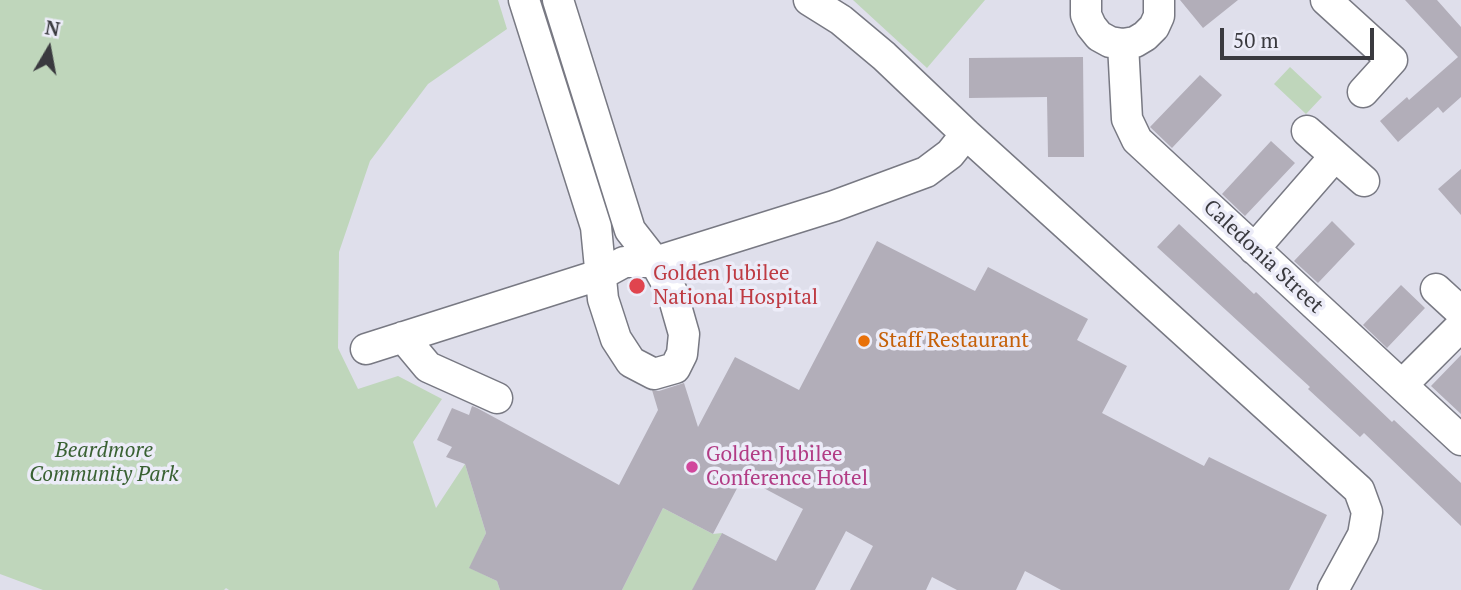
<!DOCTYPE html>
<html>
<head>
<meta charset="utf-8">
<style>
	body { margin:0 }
	#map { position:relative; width:1461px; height:590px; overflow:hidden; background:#dfdfeb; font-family:"PT Serif",serif }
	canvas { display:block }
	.north { position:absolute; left:14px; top:14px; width:70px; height:70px; -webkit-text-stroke:5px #ececf8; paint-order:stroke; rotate:10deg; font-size:19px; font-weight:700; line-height:28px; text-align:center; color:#3a3a3f }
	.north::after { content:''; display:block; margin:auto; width:24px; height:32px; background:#3a3a3f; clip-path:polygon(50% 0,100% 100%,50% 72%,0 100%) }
	.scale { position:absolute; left:1220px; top:28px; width:154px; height:32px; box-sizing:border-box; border:4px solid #3a3a3f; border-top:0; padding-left:9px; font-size:21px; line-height:24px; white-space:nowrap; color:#3a3a3f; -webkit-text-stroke:5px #ececf8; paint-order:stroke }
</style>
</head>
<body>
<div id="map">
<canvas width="1461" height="590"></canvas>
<div class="north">N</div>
<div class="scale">50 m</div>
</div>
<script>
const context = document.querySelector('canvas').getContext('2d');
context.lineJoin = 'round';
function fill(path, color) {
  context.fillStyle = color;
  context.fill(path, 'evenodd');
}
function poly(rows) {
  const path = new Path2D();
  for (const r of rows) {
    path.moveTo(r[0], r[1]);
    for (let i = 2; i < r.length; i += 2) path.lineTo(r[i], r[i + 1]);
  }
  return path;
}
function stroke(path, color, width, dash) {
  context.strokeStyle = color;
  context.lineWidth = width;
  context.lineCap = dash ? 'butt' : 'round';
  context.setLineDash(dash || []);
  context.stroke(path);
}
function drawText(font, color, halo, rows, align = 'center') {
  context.font = font + ' "PT Serif",serif';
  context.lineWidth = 7;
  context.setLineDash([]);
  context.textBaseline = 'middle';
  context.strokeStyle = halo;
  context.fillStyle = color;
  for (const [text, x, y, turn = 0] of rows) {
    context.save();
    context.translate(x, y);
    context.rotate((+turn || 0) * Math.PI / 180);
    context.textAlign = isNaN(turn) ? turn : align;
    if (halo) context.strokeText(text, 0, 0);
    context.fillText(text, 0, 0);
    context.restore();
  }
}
fill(poly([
	[0,0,498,0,507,29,428,84,370,161,339,252,338,348,358,389,398,376,442,399,413,442,436,508,465,464,486,533,470,568,497,581,500,590,229,590,226,588,224,590,43,590,0,574],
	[853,0,985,0,927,68],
	[1290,67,1322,97,1306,114,1274,84],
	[663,508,713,534,722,533,693,589,694,590,622,590]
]), '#bfd6bb');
fill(poly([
	[1180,0,1238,0,1203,28],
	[1405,0,1437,0,1461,27,1461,97,1443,113,1438,107,1398,142,1380,121,1407,97,1409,100,1458,57],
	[1083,57,1084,157,1048,157,1047,97,969,98,969,58],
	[1200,75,1222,95,1172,148,1150,127],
	[1271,141,1295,163,1245,216,1222,194],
	[1461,169,1461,215,1438,189],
	[1332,221,1355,244,1318,283,1294,261],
	[1179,224,1254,294,1256,292,1392,422,1394,420,1461,483,1461,526,1364,433,1360,437,1308,389,1310,387,1157,247],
	[877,241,975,291,988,267,1088,319,1077,340,1127,366,1102,413,1204,466,1209,457,1327,515,1289,590,1061,590,1025,571,1016,590,957,590,932,577,926,590,850,590,873,546,846,531,815,590,692,590,722,533,776,561,803,509,743,477,713,534,663,508,622,590,500,590,497,581,469,568,486,533,465,464,446,457,452,447,437,440,452,408,469,415,472,406,477,408,619,485,658,410,652,390,659,391,684,383,698,427,735,357,799,390],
	[1401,285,1425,308,1387,348,1363,325],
	[1461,355,1461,414,1431,386]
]), '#b2aeb9');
const minor = poly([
	[524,0,596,227,603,299,616,339,631,362,654,374,675,368,682,354,684,334,672,292,655,262,630,230,558,0],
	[809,0,841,20,884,56,966,134,1359,490,1367,512,1363,535,1333,590],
	[1086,0,1086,15,1091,26,1099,36,1110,42,1123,44,1135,42,1145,36,1154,27,1159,16,1159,0],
	[1326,0,1392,60,1363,92],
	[1123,44,1127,119,1137,140,1461,440],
	[1307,131,1364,181],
	[1254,249,1335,156],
	[1436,289,1461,312],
	[403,337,428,367,497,398],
	[366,349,602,274,624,262,655,262,834,206,926,172,950,154,966,134],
	[1402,385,1461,326]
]);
stroke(minor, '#787983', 33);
stroke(minor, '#fff', 30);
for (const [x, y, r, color] of [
	[637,286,9,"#e0444e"],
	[864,341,7,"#e8710a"],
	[692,467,7,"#d1479c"]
]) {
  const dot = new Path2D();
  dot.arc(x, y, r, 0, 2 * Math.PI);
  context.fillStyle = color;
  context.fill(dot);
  stroke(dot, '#ececf8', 2.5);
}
drawText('21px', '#3a3a3f', '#ececf8', [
	["Caledonia Street",1263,257,43]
]);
drawText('21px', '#be3a42', '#ececf8', [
	["Golden Jubilee",653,274],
	["National Hospital",653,298]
], 'left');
drawText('21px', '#c56008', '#ececf8', [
	["Staff Restaurant",878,341]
], 'left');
drawText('italic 21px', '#396133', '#ececf8', [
	["Beardmore",104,451],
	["Community Park",104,475]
]);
drawText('21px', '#b23c85', '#ececf8', [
	["Golden Jubilee",706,455],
	["Conference Hotel",706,479]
], 'left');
</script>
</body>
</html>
